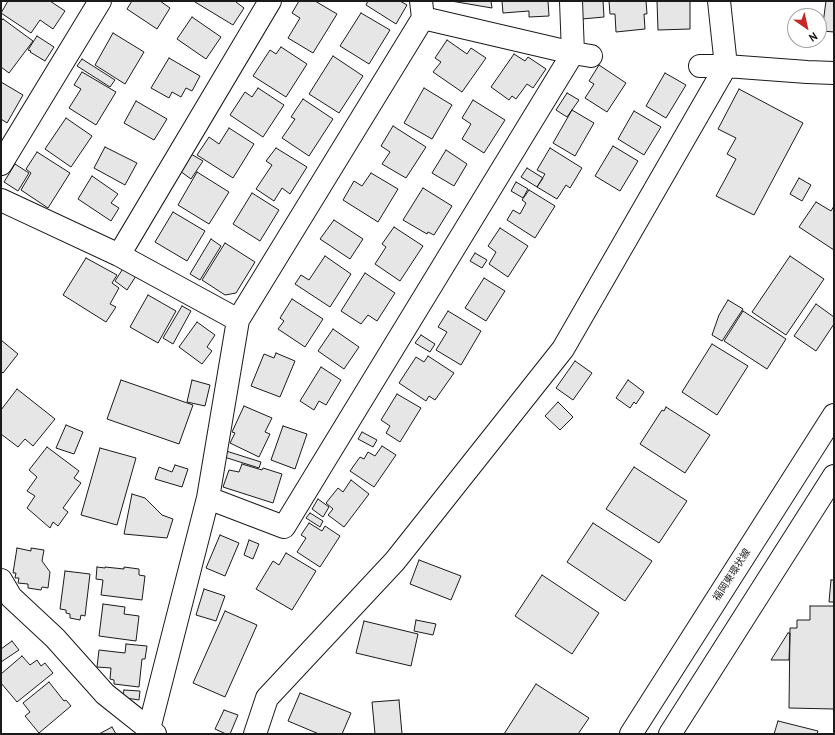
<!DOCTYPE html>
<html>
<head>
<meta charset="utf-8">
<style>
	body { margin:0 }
	#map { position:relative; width:835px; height:735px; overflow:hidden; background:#fff; font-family:"PT Sans",sans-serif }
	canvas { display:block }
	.frame { position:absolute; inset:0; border:2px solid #1a1a1a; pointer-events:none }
	.north { position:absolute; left:787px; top:8px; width:40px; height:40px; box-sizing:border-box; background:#fff; border:1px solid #a3a3a3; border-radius:50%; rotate:146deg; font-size:11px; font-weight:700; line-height:16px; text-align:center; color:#1a1a1a }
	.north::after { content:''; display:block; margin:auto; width:14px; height:18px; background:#c62828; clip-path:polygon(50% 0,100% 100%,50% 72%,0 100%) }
</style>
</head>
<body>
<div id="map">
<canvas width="835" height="735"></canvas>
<div class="frame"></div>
<div class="north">N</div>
</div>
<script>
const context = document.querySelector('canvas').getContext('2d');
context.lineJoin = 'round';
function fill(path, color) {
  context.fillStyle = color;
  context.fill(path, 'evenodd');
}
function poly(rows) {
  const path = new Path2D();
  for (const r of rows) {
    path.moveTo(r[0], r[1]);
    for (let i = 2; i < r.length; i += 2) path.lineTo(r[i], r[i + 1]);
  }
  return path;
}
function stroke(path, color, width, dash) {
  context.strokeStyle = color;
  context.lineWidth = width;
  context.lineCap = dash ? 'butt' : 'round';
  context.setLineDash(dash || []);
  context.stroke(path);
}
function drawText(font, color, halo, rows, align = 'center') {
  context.font = font + ' "PT Sans","Noto Sans JP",sans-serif';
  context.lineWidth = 3;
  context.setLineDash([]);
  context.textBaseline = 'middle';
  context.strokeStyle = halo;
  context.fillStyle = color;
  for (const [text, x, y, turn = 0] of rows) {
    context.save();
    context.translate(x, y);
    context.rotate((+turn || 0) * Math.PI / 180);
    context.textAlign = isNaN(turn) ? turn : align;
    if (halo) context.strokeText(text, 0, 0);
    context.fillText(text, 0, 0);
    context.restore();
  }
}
const building = poly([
	[8,1,50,1,65,11,53,29,40,20,31,33,1,13,8,1],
	[132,1,160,1,170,8,157,29,127,9,132,1],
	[196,1,237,1,236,2,244,8,233,25,195,2,196,1],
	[299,1,315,1,337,14,313,53,288,38,300,18,292,13,299,1],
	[368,1,400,1,407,5,396,24,366,5,368,1],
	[451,1,491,1,492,8,451,1],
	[502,1,548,1,549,16,529,17,529,11,503,13,502,1],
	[580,1,603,1,604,17,582,19,580,1],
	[609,1,646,1,647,14,644,14,645,29,616,32,615,14,610,14,609,1],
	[657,1,690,1,690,29,658,30,657,1],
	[826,1,834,1,834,32,822,31,826,1],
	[361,13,390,30,369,64,340,46,361,13],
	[192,17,221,37,206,59,177,39,192,17],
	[3,19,33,41,9,73,1,67,1,21,3,19],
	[113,33,144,52,125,84,95,65,113,33],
	[37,36,54,47,45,61,30,52,31,51,28,50,37,36],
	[447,40,467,54,471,48,486,58,462,92,433,72,441,62,435,58,447,40],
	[281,47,307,64,286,97,253,76,270,50,276,54,281,47],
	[514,54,525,61,528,57,546,69,533,88,527,84,516,99,512,96,509,100,491,87,514,54],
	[333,56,363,76,339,113,309,94,333,56],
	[169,58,200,76,192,91,186,88,181,97,172,92,169,98,151,88,169,58],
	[82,59,115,80,110,87,77,66,82,59],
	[599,65,626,83,607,112,585,98,594,84,589,81,599,65],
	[82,72,116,92,96,125,69,108,81,89,74,85,82,72],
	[665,73,686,85,666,118,646,106,665,73],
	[1,82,23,95,7,123,1,119,1,82],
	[258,88,284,105,263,137,230,115,245,92,252,97,258,88],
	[424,88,452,105,432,139,404,123,424,88],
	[739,89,803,123,754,215,716,196,736,159,727,154,736,138,718,129,739,89],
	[567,93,579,100,567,117,556,110,567,93],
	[303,99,333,119,309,156,282,138,295,119,291,117,303,99],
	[473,100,505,120,484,153,462,139,471,124,462,118,473,100],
	[136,101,167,119,154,140,124,123,136,101],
	[572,110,594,123,575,156,553,143,572,110],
	[634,111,661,127,644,155,618,139,634,111],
	[66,118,92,136,71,167,45,149,66,118],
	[393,126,426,147,406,178,382,164,390,152,381,146,393,126],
	[229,128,254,144,233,178,197,155,209,137,219,144,229,128],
	[613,146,638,161,620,191,595,176,613,146],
	[105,147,137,163,125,185,94,168,105,147],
	[276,148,307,167,290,194,282,188,274,201,256,189,272,165,266,161,276,148],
	[550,148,582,168,570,188,566,185,557,199,537,187,545,174,537,170,550,148],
	[446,150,467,164,454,186,432,173,446,150],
	[37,152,70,173,48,208,21,190,31,173,26,169,37,152],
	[191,154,203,161,191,179,180,171,191,154],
	[15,164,29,173,18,191,4,182,15,164],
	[527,168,543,178,537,187,521,177,527,168],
	[197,172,229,192,209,224,178,205,197,172],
	[371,173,398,189,378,222,343,200,354,181,362,186,371,173],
	[92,176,118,194,111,203,119,208,111,221,78,199,92,176],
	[799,178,811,185,802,201,790,194,799,178],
	[516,182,528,189,523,198,511,191,516,182],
	[423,188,452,206,434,235,428,232,427,234,403,220,423,188],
	[529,190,555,206,535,238,507,220,513,210,520,214,526,203,522,200,529,190],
	[252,193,279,210,260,241,233,224,252,193],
	[816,202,831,211,834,206,834,250,799,227,816,202],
	[173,212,205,231,187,261,155,242,173,212],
	[334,220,363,239,350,259,320,239,334,220],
	[394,227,423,246,400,281,375,264,386,247,382,244,394,227],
	[500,228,528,246,508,277,489,264,496,252,488,246,500,228],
	[211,239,221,246,200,280,190,274,211,239],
	[225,243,255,262,236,293,225,295,202,280,225,243],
	[475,253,487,260,482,268,470,261,475,253],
	[325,256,351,274,330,307,295,284,301,275,309,280,325,256],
	[790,256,824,279,786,335,752,312,790,256],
	[86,258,117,275,112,283,119,288,110,304,116,307,106,322,63,295,86,258],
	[124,267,136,276,127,290,115,281,124,267],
	[365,273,395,293,377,321,368,315,361,324,341,311,365,273],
	[484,278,505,291,486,321,465,308,484,278],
	[148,295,176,311,158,343,130,327,148,295],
	[292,299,323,319,305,347,278,329,284,321,280,318,292,299],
	[728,300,743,309,722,341,712,335,719,315,728,300],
	[816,304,834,317,834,324,816,351,794,336,816,304],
	[182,306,191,311,173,344,163,338,182,306],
	[448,311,481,331,461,365,436,350,447,332,438,327,448,311],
	[743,311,786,339,767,369,724,341,743,311],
	[197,322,215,335,207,347,212,351,202,364,179,347,197,322],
	[333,329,359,347,344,369,318,351,333,329],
	[421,335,435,344,430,352,415,343,421,335],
	[1,340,18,354,3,373,1,371,1,340],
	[712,344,748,366,717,415,682,392,712,344],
	[276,353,295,361,280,397,251,386,264,354,274,358,276,353],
	[428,356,454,373,435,400,429,396,426,401,399,383,416,357,424,362,428,356],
	[575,361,592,373,573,400,556,388,575,361],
	[321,367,341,380,326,405,319,401,314,410,300,401,321,367],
	[121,380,193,405,179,444,107,419,121,380],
	[192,380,210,385,205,406,187,402,192,380],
	[628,380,644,392,636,404,634,402,630,408,616,398,628,380],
	[17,389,55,419,33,446,25,439,18,447,1,434,1,410,17,389],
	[397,394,421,408,400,442,386,433,390,426,381,420,397,394],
	[558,402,573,417,560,430,545,416,558,402],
	[244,406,272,418,265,432,270,434,259,457,230,443,235,433,232,432,244,406],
	[666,407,710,435,685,473,640,444,662,410,664,411,666,407],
	[66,425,83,432,74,454,56,448,66,425],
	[283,426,307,434,295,469,271,460,283,426],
	[362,432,377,440,373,447,358,439,362,432],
	[382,446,396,455,374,487,350,471,360,457,364,459,368,452,375,456,382,446],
	[47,447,79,471,74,478,81,483,63,508,68,512,58,526,53,522,50,528,27,508,35,496,27,491,37,477,29,470,47,447],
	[100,448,136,458,117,525,81,515,100,448],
	[223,450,261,462,259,468,221,456,223,450],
	[242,464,262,470,263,468,282,474,273,503,223,487,229,470,239,472,242,464],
	[175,465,188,469,182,487,155,479,159,467,172,472,175,465],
	[634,467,687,501,659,543,606,509,634,467],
	[351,480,369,494,344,527,328,515,333,509,326,503,338,488,343,492,351,480],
	[132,494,145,498,162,515,173,519,167,538,124,534,132,494],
	[318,499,329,507,323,517,312,509,318,499],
	[310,513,323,521,320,527,306,518,310,513],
	[309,523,322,531,325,526,340,536,320,567,297,552,306,538,301,535,309,523],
	[593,523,652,561,625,601,567,562,593,523],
	[220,535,239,543,225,576,206,568,220,535],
	[249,540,259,544,253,559,244,555,249,540],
	[17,548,31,551,31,548,44,550,42,561,50,572,48,588,42,587,41,590,28,588,28,584,18,583,19,578,15,578,16,573,13,573,17,548],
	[286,553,316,571,292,610,256,589,273,561,279,565,286,553],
	[419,560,461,576,451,600,410,584,419,560],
	[97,567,105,568,105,567,124,569,124,567,139,569,139,575,145,576,142,600,101,595,103,580,96,579,97,567],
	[65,571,90,574,85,616,81,615,80,620,70,618,70,614,66,613,66,610,60,609,65,571],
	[542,575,599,613,572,654,515,616,542,575],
	[831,580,834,580,834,602,829,602,831,580],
	[204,589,225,596,216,621,196,615,204,589],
	[103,604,125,607,124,614,139,616,136,641,99,636,103,604],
	[810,606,834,606,834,709,789,708,790,628,797,628,797,620,810,620,810,606],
	[225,611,257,625,225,697,193,683,225,611],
	[416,620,436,624,433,635,414,631,416,620],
	[364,621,418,634,411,666,356,653,364,621],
	[788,633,790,633,789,660,771,660,788,633],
	[12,641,19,650,1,662,1,649,12,641],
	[126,644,147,646,145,659,142,659,139,687,114,684,114,680,110,679,111,668,97,667,99,650,125,653,126,644],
	[22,656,30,665,37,660,41,666,45,663,53,673,17,702,1,683,1,674,22,656],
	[49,682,64,701,66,700,71,706,39,733,25,716,30,712,23,703,49,682],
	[536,684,589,718,578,734,504,734,536,684],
	[124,690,140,691,139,700,126,698,123,694,124,690],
	[300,693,351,713,342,734,319,734,288,721,300,693],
	[399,700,402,734,375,734,372,702,399,700],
	[224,710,238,715,230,734,226,734,215,729,224,710],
	[778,721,818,731,817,734,774,734,778,721],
	[112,727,116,734,99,734,112,727]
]);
fill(building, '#e6e6e6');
stroke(building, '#1a1a1a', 1);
const minor = poly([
	[423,18,573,53,591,56],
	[700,66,726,66,807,72,834,73],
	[1,164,100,1],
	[1,200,119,255,238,320],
	[119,255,270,1],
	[208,498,284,527,573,53,571,1],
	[1,580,11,597,55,638,105,694,149,729],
	[155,734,149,729,208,498,238,320,423,18,421,1],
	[255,734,267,698,395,561,563,349,726,66,719,1]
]);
const major = poly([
	[631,734,834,415],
	[670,734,834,476]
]);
stroke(minor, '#1a1a1a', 24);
stroke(major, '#1a1a1a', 24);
stroke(minor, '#fff', 22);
stroke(major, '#fff', 22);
drawText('10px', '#1a1a1a', '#fff', [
	["福岡東環状線",732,575,-57]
]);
</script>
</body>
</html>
